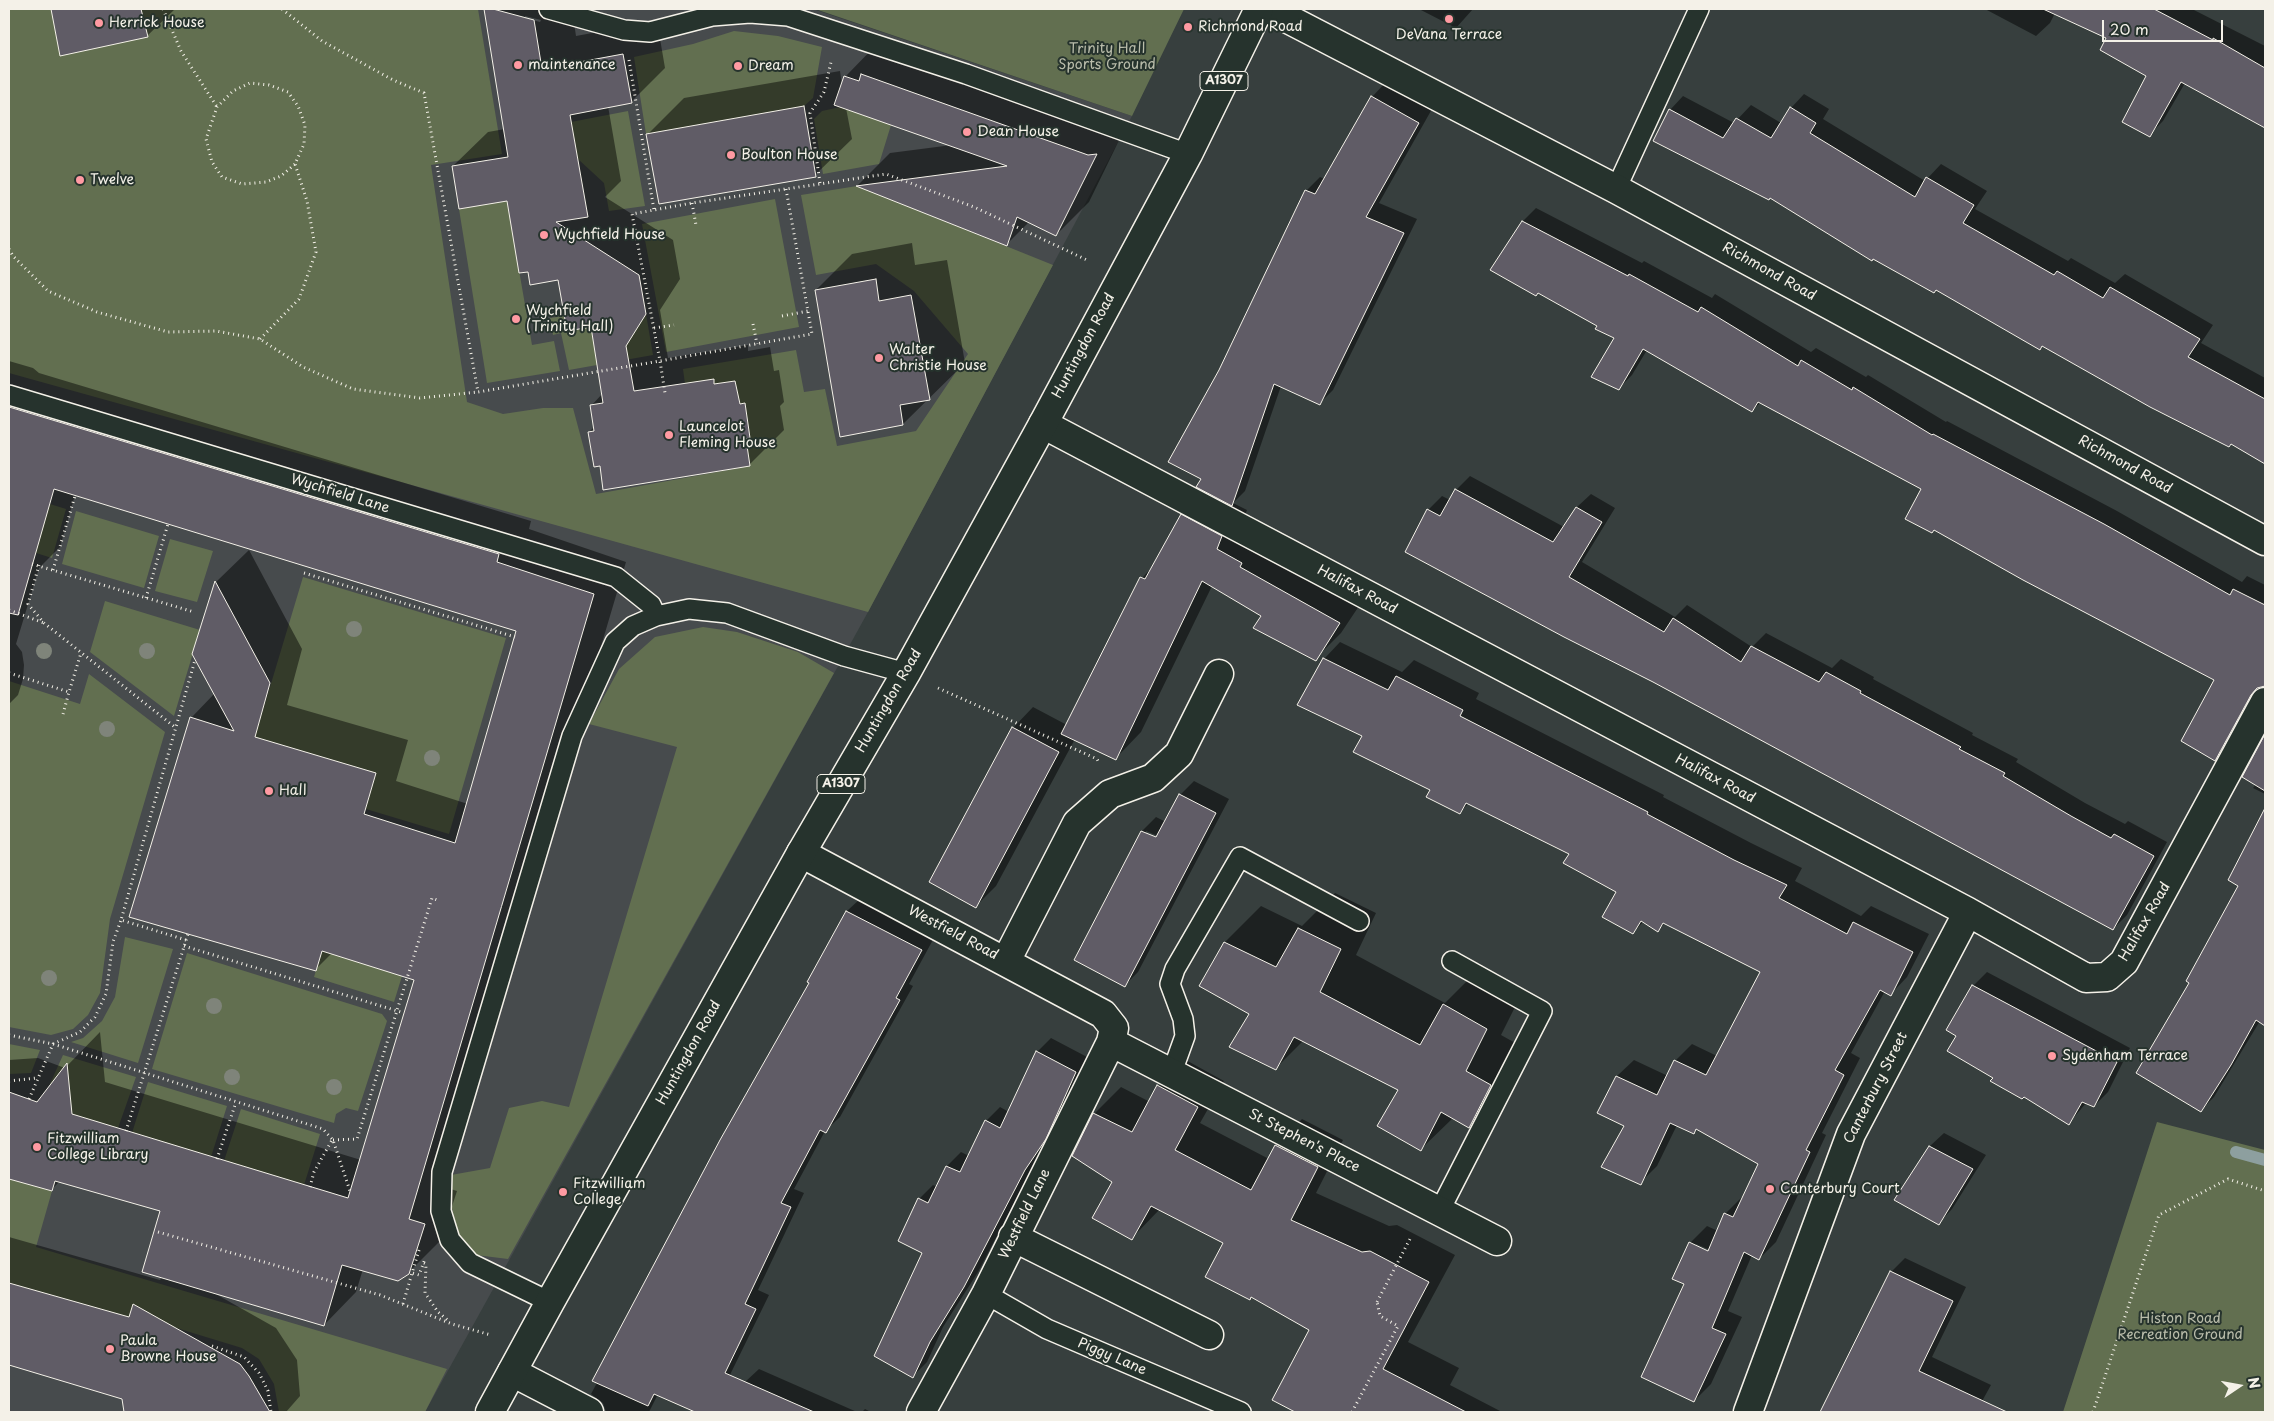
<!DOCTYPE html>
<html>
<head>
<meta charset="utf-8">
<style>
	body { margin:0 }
	#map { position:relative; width:2274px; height:1421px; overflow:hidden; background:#373f3e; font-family:"Playpen Sans",sans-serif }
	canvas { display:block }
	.frame { position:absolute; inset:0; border:10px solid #f4f1e8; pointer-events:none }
	.north { position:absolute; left:2214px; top:1361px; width:50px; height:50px; -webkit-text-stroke:4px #26332d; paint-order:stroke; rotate:78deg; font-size:14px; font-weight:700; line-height:20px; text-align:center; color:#f4f1e8 }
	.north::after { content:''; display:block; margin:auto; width:18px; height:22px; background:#f4f1e8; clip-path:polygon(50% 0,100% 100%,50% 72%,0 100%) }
	.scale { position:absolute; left:2102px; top:20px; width:121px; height:22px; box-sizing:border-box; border:2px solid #f4f1e8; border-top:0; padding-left:6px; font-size:15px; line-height:18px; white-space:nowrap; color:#f4f1e8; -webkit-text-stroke:4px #26332d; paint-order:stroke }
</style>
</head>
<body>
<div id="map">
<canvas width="2274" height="1421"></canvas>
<div class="frame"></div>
<div class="north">N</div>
<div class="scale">20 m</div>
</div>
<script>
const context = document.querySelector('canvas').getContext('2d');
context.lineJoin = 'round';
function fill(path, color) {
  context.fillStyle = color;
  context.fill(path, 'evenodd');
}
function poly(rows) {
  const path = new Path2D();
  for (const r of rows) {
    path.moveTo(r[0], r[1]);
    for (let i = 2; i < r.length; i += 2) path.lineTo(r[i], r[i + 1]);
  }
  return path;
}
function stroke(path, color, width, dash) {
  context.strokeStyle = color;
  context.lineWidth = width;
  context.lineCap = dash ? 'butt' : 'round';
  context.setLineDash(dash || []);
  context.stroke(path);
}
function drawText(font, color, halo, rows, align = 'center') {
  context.font = font + ' "Playpen Sans",sans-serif';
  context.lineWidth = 4;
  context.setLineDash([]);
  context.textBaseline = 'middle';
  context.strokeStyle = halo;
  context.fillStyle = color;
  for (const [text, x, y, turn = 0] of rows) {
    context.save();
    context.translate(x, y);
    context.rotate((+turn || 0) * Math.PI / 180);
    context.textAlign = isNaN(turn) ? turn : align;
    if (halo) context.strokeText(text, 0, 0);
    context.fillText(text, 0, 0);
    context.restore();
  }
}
fill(poly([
	[9,9,813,9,1132,116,868,612,425,1412,9,1412]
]), '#474b4d');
fill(poly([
	[9,9,478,9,502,154,431,165,467,402,503,414,543,408,573,408,596,494,750,466,746,439,750,437,745,404,740,404,735,381,714,384,713,379,685,384,683,369,796,350,804,392,825,389,837,446,916,431,968,354,914,291,876,264,816,275,801,195,857,186,1053,265,868,612,9,373],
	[815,9,1184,9,1132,116],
	[734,31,778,36,822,47,813,98,804,106,646,134,634,57,693,44],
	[850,105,891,125,879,164,823,174,814,119,822,111],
	[628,111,645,206,609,211,604,183,578,159,571,122],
	[775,199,799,327,666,352,642,224],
	[507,201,532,345,554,341,560,371,487,383,459,209],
	[646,314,653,355,569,370,561,333,553,335,550,318,564,316,567,331,591,327,596,356,623,330,637,328],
	[37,500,66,509,52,558,36,553],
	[76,511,159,536,144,588,62,564],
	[170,539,213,551,197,602,155,591],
	[303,577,506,638,449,834,366,809,376,773,255,737],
	[105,601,200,630,174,716,90,652],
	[703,627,737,632,798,652,834,673,508,1259,476,1255,459,1237,449,1196,451,1175,490,1168,509,1108,542,1101,569,1107,677,747,589,724,619,669,655,637],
	[89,674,165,732,110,919,100,993,88,1015,73,1029,51,1035,9,1027,9,681,80,704],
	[125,937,173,949,138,1063,71,1042,83,1038,102,1021,115,997],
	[322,951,402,976,394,1002,314,977],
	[187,953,382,1014,387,1021,358,1111,346,1108,336,1114,334,1123,152,1069],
	[9,1044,40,1050,31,1073,9,1074],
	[63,1055,136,1077,118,1128,68,1113,71,1105,70,1093,62,1085,56,1084,49,1086],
	[148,1082,227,1106,211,1157,132,1133],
	[241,1109,320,1134,304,1185,224,1161],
	[2157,1122,2265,1150,2265,1412,2063,1412],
	[9,1179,52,1191,36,1247,447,1369,425,1412,279,1412,274,1384,259,1359,242,1348,134,1315,130,1329,108,1311,9,1283]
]), '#626f50');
fill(poly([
	[52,9,175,9,147,36,61,54],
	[485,9,572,9,576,36,657,21,665,68,631,102,608,106,621,181,605,197,673,240,680,279,660,310,668,358,748,345,748,351,770,347,774,371,779,370,784,402,780,406,784,430,749,465,601,464,589,432,594,427,591,406,603,393,592,326,559,279,529,270,508,200,453,166,488,132,505,129],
	[525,16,541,20,540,22,525,18],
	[1419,9,1473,9,1456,28],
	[1985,9,2192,9,2265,46,2265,128,2185,83,2163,121,2149,135,2147,75,2107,38,2055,13,2050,23,2036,36],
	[878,43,1122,123,1128,122,1089,202,1056,235,1029,222,1006,245,858,185,890,153,952,145,846,108,852,139,815,175,648,134,684,98,840,71,842,85,845,77],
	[1385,83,1432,109,1379,203,1417,219,1333,390,1319,404,1281,386,1245,491,1233,503,1247,510,1242,523,1365,597,1341,633,1315,659,1263,615,1212,586,1141,732,1116,758,1075,739,996,886,976,906,1013,728,1033,707,1067,725,1142,578,1155,564,1182,515,1206,491,1202,478,1220,370,1306,191,1320,177,1325,179,1372,97],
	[1804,94,1829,109,1823,119,1925,181,1941,164,1987,191,1975,209,2068,261,2071,258,2115,283,2125,274,2213,325,2201,343,2265,378,2265,463,1670,110,1683,96,1734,123,1751,105,1781,123,1791,108],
	[1536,208,1642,263,1644,261,1712,298,1715,294,1811,352,1816,348,1866,377,1868,375,1946,422,1947,421,2117,511,2242,582,2247,576,2265,585,2265,685,2261,687,2228,746,2215,760,2216,679,1934,529,1923,489,1761,402,1752,411,1647,350,1632,375,1618,389,1616,337,1599,325,1492,270,1523,221],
	[912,243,915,265,947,260,965,363,903,424,816,290,852,254],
	[9,361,33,368,39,373,531,521,529,529,626,562,441,1186,457,1191,441,1240,408,1273,363,1269,356,1292,324,1325,214,1293,276,1328,297,1360,300,1396,286,1412,125,1412,124,1398,9,1364,9,1237,160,1280,162,1277,161,1210,60,1181,51,1190,9,1177,9,1060,38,1058,65,1068,100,1032,105,1082,361,1160,415,979,332,953,316,969,191,718,215,693,194,654,216,582,249,550,302,649,287,705,408,740,396,781,468,804,518,630,75,495,60,547,39,568,16,644,22,652,24,665,23,679,18,695,9,704],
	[1470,476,1564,527,1577,507,1591,494,1615,508,1582,562,1675,617,1687,605,1752,647,1766,633,1832,668,1841,659,1874,677,1873,679,1973,733,1972,735,2018,759,2016,762,2085,803,2125,824,2128,821,2167,842,2127,915,2113,929,1428,510,1442,496,1450,500,1456,490],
	[1340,642,1402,672,1414,660,1479,693,1476,699,1664,795,1663,797,1751,843,1802,868,1795,881,1861,916,1871,906,1929,934,1907,977,1891,994,1885,991,1851,1053,1860,1058,1822,1133,1826,1135,1776,1242,1759,1259,1752,1255,1728,1311,1742,1317,1711,1384,1694,1401,1685,1284,1690,1243,1707,1226,1718,1231,1725,1214,1742,1197,1744,1198,1760,1164,1698,1128,1694,1132,1677,1125,1657,1166,1640,1183,1626,1125,1599,1113,1617,1076,1634,1060,1668,1076,1675,1061,1692,1044,1717,1056,1762,972,1665,923,1658,930,1644,921,1633,933,1618,892,1570,854,1469,803,1460,812,1363,736,1324,659],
	[1696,1244,1715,1252,1714,1255,1696,1247],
	[2265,737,2265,794,2253,788,2256,784,2244,777],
	[1194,781,1229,799,1138,972,1125,985,1075,960,1142,831,1156,817,1166,822,1180,795],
	[1146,831,1163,838,1162,841,1146,834],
	[2265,811,2265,1024,2260,1021,2214,1097,2201,1110,2191,982,2239,885,2230,880],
	[1335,893,1376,913,1356,955,1445,1003,1480,968,1522,993,1501,1035,1526,1049,1505,1091,1469,1127,1453,1118,1421,1149,1400,1090,1304,1040,1275,1069,1251,1013,1201,986,1225,942,1261,906,1302,926],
	[861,898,935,936,909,984,913,986,840,1117,825,1131,794,1189,804,1193,758,1290,769,1295,726,1383,700,1412,658,1394,649,1412,606,1412,603,1403,591,1394,811,983,809,982,847,911],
	[1987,972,2130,1048,2108,1092,2094,1106,2087,1102,2069,1123,1995,1077,1958,1036,1973,986],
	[1051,1038,1089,1058,1059,1123,1039,1155,978,1272,943,1327,927,1362,913,1376,924,1252,919,1199,933,1185,937,1187,947,1166,961,1152,969,1156,986,1121,1000,1107,1009,1112,1037,1052],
	[1184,1059,1224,1081,1200,1123,1269,1159,1276,1146,1302,1119,1343,1140,1316,1193,1389,1226,1397,1225,1455,1255,1408,1342,1459,1368,1450,1385,1502,1412,1298,1412,1274,1399,1310,1329,1224,1243,1160,1209,1132,1238,1094,1114,1121,1087,1150,1102,1158,1086],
	[1944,1133,1986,1155,1952,1209,1939,1223,1896,1200,1930,1146],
	[1905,1258,1966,1287,1932,1357,1991,1385,1976,1412,1822,1412,1891,1272],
	[759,1369,857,1412,746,1412,734,1407,745,1382],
	[865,1409,871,1412,862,1412]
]), '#0007');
stroke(poly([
	[2236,1152,2265,1160]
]), '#8d9f9f', 12);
const building = poly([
	[51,9,141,9,148,37,60,56,51,9],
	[484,9,493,9,534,20,542,69,623,54,632,103,570,115,588,217,556,222,639,275,646,314,626,346,634,391,714,379,714,384,735,381,740,404,745,403,750,438,746,439,750,466,603,490,600,466,594,467,588,432,594,431,590,405,603,403,591,327,567,331,558,280,530,285,528,272,519,273,507,201,459,209,452,166,508,157,484,9],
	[2043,9,2154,9,2213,40,2213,38,2265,68,2265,128,2181,82,2150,137,2122,122,2146,76,2100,50,2106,38,2043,9],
	[861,74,1088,155,1097,154,1056,236,1017,217,1007,246,856,186,1007,166,834,105,844,76,859,81,861,74],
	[1371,96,1419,123,1366,217,1404,233,1320,405,1274,384,1232,506,1196,487,1201,479,1168,462,1219,370,1305,190,1315,194,1371,96],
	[804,106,816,177,659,204,646,134,804,106],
	[1790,107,1816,123,1810,133,1915,197,1926,177,1974,205,1963,223,2054,275,2057,271,2103,298,2110,287,2200,339,2188,357,2265,399,2265,464,2231,444,2229,447,2150,407,2042,346,2040,350,1936,290,1934,293,1873,259,1872,261,1770,198,1769,200,1653,141,1669,109,1723,138,1736,118,1771,138,1790,107],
	[1522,221,1628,276,1629,274,1698,312,1701,307,1798,366,1801,360,1852,390,1853,387,1932,435,1933,434,2104,524,2230,595,2233,589,2265,605,2265,686,2257,688,2251,695,2215,761,2181,741,2214,680,2023,580,1934,530,1932,533,1905,519,1921,489,1758,402,1752,412,1643,349,1619,390,1591,377,1614,338,1595,329,1597,326,1538,293,1536,296,1490,270,1522,221],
	[876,279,879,301,911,295,930,400,900,405,903,425,840,437,815,290,876,279],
	[9,407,499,554,497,562,594,594,409,1219,425,1224,409,1274,398,1281,342,1265,324,1326,142,1272,160,1211,55,1181,52,1191,9,1179,9,1092,37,1102,67,1063,72,1114,348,1198,414,980,322,951,316,971,129,917,190,717,234,731,192,654,215,581,270,683,255,737,376,773,364,814,455,843,516,631,54,489,18,615,9,613,9,407],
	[1455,489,1553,542,1576,507,1602,522,1569,577,1664,632,1673,618,1741,662,1751,646,1819,682,1826,672,1861,691,1860,693,1961,747,1959,749,2005,773,2003,776,2071,816,2111,838,2114,834,2154,856,2113,930,1653,682,1564,637,1405,552,1427,509,1440,516,1455,489],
	[1181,514,1222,536,1217,549,1242,563,1240,567,1340,623,1316,661,1253,628,1261,616,1202,581,1116,760,1061,734,1140,577,1145,579,1181,514],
	[1323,658,1388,690,1396,676,1463,710,1460,716,1648,812,1647,814,1734,860,1787,885,1779,898,1847,934,1853,922,1913,952,1891,996,1880,990,1835,1070,1844,1075,1806,1150,1810,1152,1759,1260,1744,1252,1712,1328,1726,1334,1694,1402,1641,1377,1684,1284,1672,1279,1689,1242,1708,1251,1724,1213,1733,1217,1758,1164,1696,1129,1694,1134,1670,1123,1641,1185,1601,1167,1624,1126,1597,1113,1616,1076,1657,1095,1674,1060,1706,1075,1760,972,1663,923,1658,932,1641,921,1633,934,1602,917,1616,892,1563,863,1569,854,1466,803,1460,814,1426,797,1430,790,1353,752,1362,736,1297,705,1323,658],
	[1012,727,1059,752,976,908,929,882,1012,727],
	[2265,734,2265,791,2242,777,2265,734],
	[1179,794,1216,813,1125,987,1074,960,1141,831,1156,837,1179,794],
	[2265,808,2265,1026,2256,1020,2231,1065,2201,1112,2136,1073,2189,983,2186,981,2238,886,2228,880,2265,808],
	[846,911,922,950,896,998,900,1000,826,1133,820,1130,781,1203,791,1207,745,1304,756,1309,725,1373,814,1412,695,1412,654,1394,648,1406,592,1381,720,1140,809,983,807,982,846,911],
	[1298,928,1341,949,1320,992,1420,1045,1443,1004,1487,1029,1466,1071,1491,1085,1469,1128,1441,1112,1421,1151,1377,1126,1398,1090,1294,1037,1276,1070,1229,1047,1249,1014,1199,986,1224,942,1276,967,1298,928],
	[1972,985,2117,1062,2094,1107,2082,1102,2069,1125,2024,1097,2022,1099,1990,1081,1993,1078,1947,1051,1956,1036,1946,1030,1972,985],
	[1036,1051,1076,1072,1046,1139,1025,1170,964,1287,930,1342,913,1378,874,1356,922,1253,898,1241,918,1198,928,1203,946,1166,960,1172,985,1120,1000,1128,1036,1051],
	[1157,1085,1198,1107,1175,1150,1251,1190,1275,1145,1318,1167,1291,1220,1362,1252,1370,1251,1429,1282,1383,1369,1466,1412,1295,1412,1272,1400,1309,1330,1251,1297,1250,1300,1205,1277,1223,1243,1151,1206,1132,1240,1092,1218,1112,1182,1072,1156,1093,1113,1132,1132,1157,1085],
	[1929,1146,1973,1169,1939,1225,1894,1200,1929,1146],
	[1890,1271,1953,1301,1919,1371,2007,1412,1820,1412,1890,1271],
	[9,1283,129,1317,133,1304,240,1364,249,1376,270,1412,124,1412,122,1399,9,1365,9,1283]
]);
fill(building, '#605c66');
stroke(building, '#f4f1e8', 1);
const service = poly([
	[549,9,624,30,650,32,712,16,750,13,788,16,966,74,1188,154],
	[1616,189,1699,9],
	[9,395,616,577,651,605,656,616],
	[1172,1072,1185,1036,1183,1019,1170,984,1175,969,1240,857,1359,921],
	[1439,1212,1542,1011,1452,961],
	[986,1294,1047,1329,1241,1412],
	[550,1302,470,1263,450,1240,441,1211,442,1172,572,736,615,642,633,626,656,616,689,609,727,613,844,656,906,673]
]);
const minor = poly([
	[1269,9,1616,189,2265,541],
	[1043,424,1968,912,2086,978,2107,977,2124,962,2265,702],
	[801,853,1103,1014,1114,1028,1111,1042,986,1294,921,1412],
	[1006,961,1077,823,1110,794,1153,778,1179,754,1219,674],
	[1111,1042,1497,1241],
	[1013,1237,1209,1335],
	[512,1372,589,1412],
	[1748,1412,1851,1134,1968,912]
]);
const primary = poly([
	[490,1412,550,1302,801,853,906,673,1043,424,1188,154,1259,9]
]);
stroke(service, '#f4f1e8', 22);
stroke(minor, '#f4f1e8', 31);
stroke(primary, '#f4f1e8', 31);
stroke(poly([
	[163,9,181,51,217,107],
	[282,9,322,41,393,80,424,93,478,392,660,361,665,393],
	[629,60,654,210],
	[820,183,810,113,824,92,831,62],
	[786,189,812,334,660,361,632,214,692,203,786,189,886,174,974,207,1089,261],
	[692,203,696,225],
	[9,249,13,256,48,291,97,312,168,332,216,331,260,339,303,367,353,389,420,398,478,392],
	[782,316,808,311],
	[753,324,757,344],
	[654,328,674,325],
	[260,339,299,299,316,252,307,201,295,164,304,144,305,125,298,106,288,92,269,85,250,83,233,91,217,107,206,139,212,162,222,177,242,184,266,182,281,176,295,164],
	[32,564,194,612],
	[39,565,28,604,44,623,176,728],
	[53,570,75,496],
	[304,573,515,637],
	[146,598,168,524],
	[9,610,44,623],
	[9,673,69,692,81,653],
	[938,688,1097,759,1098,761],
	[63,714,69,692],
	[186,940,121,920,195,660],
	[184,946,404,1013],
	[9,1035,53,1044,323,1129,333,1140,350,1191],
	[9,1081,37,1078],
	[29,1099,53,1044,80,1032,95,1017,106,994,113,942,121,920],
	[126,1131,188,934],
	[333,1140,357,1139,432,898,437,900],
	[217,1159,236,1102],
	[310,1187,314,1172,332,1140],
	[158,1232,380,1295,452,1324,491,1335],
	[419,1250,412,1273,419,1275,425,1259],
	[424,1263,426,1264,425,1293,438,1312,450,1322],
	[1377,1302,1411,1237],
	[403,1304,412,1273],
	[212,1346,244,1357,259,1373,268,1391,271,1412],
	[1352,1412,1398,1326,1380,1316,1377,1302],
	[2093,1412,2159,1215,2228,1179,2265,1191]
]), '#f4f1e8', 3, [1, 4]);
stroke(service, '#26332d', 19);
stroke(minor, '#26332d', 28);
stroke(primary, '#26332d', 28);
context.fillStyle = '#7f847a';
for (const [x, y] of [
	[354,629],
	[44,651],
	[147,651],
	[107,729],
	[432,758],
	[49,978],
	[214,1006],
	[232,1077],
	[334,1087]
]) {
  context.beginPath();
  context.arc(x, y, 8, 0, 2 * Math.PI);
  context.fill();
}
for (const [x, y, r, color] of [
	[1449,19,5,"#ff9aa2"],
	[99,23,5,"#ff9aa2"],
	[1188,27,5,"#ff9aa2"],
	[518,65,5,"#ff9aa2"],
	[738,66,5,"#ff9aa2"],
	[967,132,5,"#ff9aa2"],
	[731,155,5,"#ff9aa2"],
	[80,180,5,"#ff9aa2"],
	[544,235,5,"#ff9aa2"],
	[516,319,5,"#ff9aa2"],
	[879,358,5,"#ff9aa2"],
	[669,435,5,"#ff9aa2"],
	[269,791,5,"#ff9aa2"],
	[2052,1056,5,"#ff9aa2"],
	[37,1147,5,"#ff9aa2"],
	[1770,1189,5,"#ff9aa2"],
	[563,1192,5,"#ff9aa2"],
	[110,1349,5,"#ff9aa2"]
]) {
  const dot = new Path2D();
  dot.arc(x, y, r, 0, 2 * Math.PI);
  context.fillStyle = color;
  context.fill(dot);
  stroke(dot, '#26332d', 2);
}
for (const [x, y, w] of [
	[1224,81,48],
	[841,784,48]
]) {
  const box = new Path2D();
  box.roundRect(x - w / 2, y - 9.5, w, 19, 4);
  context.fillStyle = '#26332d';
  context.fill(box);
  stroke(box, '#f4f1e8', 1);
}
drawText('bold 12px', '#f4f1e8', null, [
	["A1307",1224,81],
	["A1307",841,784]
]);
drawText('14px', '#f4f1e8', '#26332d', [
	["Herrick House",109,23],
	["Richmond Road",1198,27],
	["DeVana Terrace",1449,35,"center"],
	["maintenance",528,65],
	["Dream",748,66],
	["Dean House",977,132],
	["Boulton House",741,155],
	["Twelve",90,180],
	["Wychfield House",554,235],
	["Wychfield",526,311],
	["(Trinity Hall)",526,327],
	["Walter",889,350],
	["Christie House",889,366],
	["Launcelot",679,427],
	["Fleming House",679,443],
	["Hall",279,791],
	["Sydenham Terrace",2062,1056],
	["Fitzwilliam",47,1139],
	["College Library",47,1155],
	["Fitzwilliam",573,1184],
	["College",573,1200],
	["Canterbury Court",1780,1189],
	["Paula",120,1341],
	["Browne House",120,1357]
], 'left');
drawText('14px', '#babdab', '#26332d', [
	["Trinity Hall",1107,49],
	["Sports Ground",1107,65],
	["Histon Road",2180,1319],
	["Recreation Ground",2180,1335]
]);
drawText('14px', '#f4f1e8', '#26332d', [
	["Richmond Road",1769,272,29],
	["Huntingdon Road",1084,346,-62],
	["Richmond Road",2125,465,29],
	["Wychfield Lane",340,494,17],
	["Halifax Road",1357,590,28],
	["Huntingdon Road",889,701,-60],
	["Halifax Road",1715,779,28],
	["Halifax Road",2145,922,-60],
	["Westfield Road",953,933,28],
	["Huntingdon Road",689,1053,-61],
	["Canterbury Street",1876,1088,-63],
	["St Stephen's Place",1304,1141,27],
	["Westfield Lane",1025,1214,-64],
	["Piggy Lane",1112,1357,23]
]);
</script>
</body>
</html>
